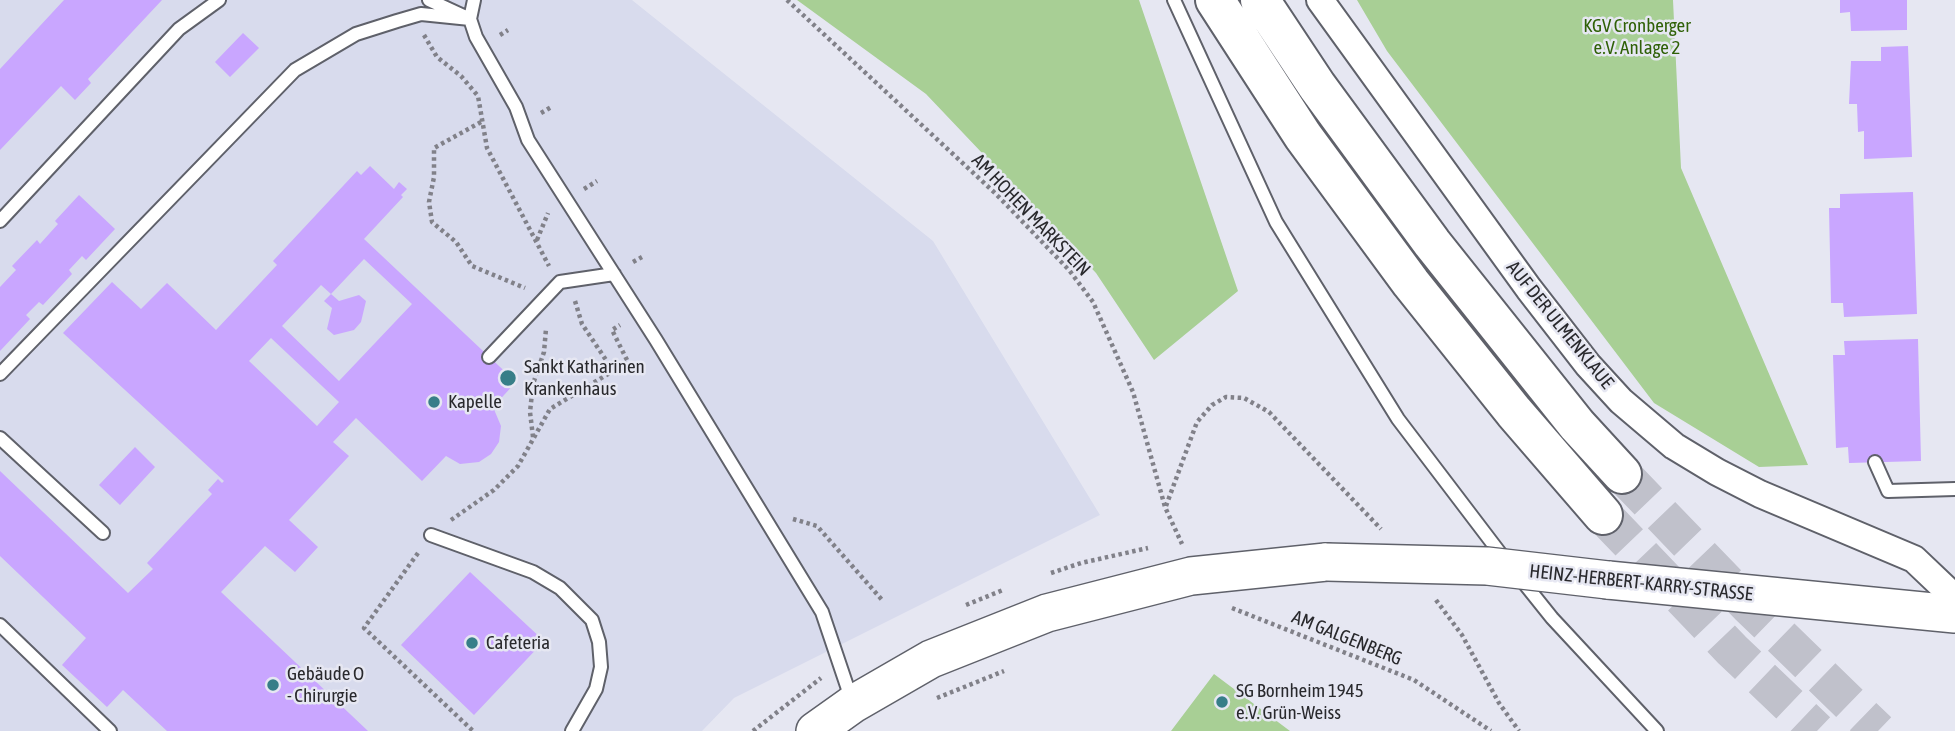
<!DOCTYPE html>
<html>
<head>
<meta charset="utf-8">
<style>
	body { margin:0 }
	canvas { display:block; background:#e6e7f2 }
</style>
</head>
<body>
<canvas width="1955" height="731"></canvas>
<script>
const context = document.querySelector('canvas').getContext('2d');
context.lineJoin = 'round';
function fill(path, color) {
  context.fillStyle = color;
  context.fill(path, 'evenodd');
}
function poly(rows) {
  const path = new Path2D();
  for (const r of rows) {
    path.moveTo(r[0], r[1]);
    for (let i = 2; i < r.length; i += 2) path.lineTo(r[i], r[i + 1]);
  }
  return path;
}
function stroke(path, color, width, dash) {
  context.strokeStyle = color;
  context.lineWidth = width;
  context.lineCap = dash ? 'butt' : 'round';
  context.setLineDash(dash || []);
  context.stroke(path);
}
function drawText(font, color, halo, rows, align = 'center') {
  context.font = font + ' "Asap Condensed",sans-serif';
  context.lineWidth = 5;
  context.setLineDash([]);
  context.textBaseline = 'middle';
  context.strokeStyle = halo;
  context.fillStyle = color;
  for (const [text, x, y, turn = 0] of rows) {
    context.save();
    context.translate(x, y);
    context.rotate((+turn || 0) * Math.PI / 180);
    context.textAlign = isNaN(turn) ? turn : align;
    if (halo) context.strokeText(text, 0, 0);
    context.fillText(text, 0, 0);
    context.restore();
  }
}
fill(poly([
	[0,0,632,0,933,241,1100,515,734,698,702,731,0,731]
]), '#d8dbed');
fill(poly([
	[797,0,1139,0,1238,291,1154,360,1096,273,926,94],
	[1357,0,1673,0,1681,168,1808,465,1759,467,1654,403,1387,51],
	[1214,674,1290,731,1171,731]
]), '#a8cf95');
fill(poly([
	[64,0,162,0,88,79,91,83,75,100,61,86,0,150,0,69],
	[1840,0,1907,0,1907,30,1851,31,1850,12,1840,13],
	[243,33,259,48,230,77,215,62],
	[1908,46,1912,157,1864,159,1864,131,1858,132,1857,104,1849,104,1851,61,1881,61,1881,47],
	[370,166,394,189,399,182,407,189,401,195,403,197,364,239,516,382,493,407,501,426,499,442,491,454,479,462,460,464,446,456,422,481,356,418,333,442,349,456,289,520,318,547,295,572,265,546,221,592,368,731,167,731,123,690,107,707,62,665,86,638,0,556,0,471,128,593,153,569,147,563,212,494,208,490,218,479,222,483,224,481,63,333,112,282,141,309,167,283,216,330,277,265,273,261,357,171,361,175],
	[364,259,412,304,339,381,282,326,321,285,331,294],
	[271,338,339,402,317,426,249,361],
	[1913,192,1917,314,1844,317,1843,303,1831,303,1829,208,1840,208,1840,194],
	[79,195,115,229,86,260,82,256,69,270,72,274,43,305,39,302,26,315,30,319,0,351,0,287,16,270,12,266,37,240,40,244,58,224,55,221],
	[331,294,339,301,359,295,366,301,361,322,354,330,334,335,327,329,332,308,324,301],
	[1918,339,1921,461,1849,463,1848,447,1836,448,1833,355,1845,355,1844,341],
	[135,447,155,467,120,505,99,485],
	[470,572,544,641,474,715,401,645]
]), '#c9a6ff');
stroke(poly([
	[1622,474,1749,606,1878,731],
	[1603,515,1732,650,1817,731]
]), '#c0c1cb', 38, [38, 19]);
const service = poly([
	[474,0,470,19,476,37,516,107,528,140,656,340,822,612,852,701],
	[1174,0,1276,222,1398,419,1506,561],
	[0,221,179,29,219,0],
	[489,357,560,282,614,274],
	[0,374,295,70,356,34,397,21,421,14,470,19,429,0],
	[0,438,103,533],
	[1875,462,1888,491,1955,489],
	[431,535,533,572,560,588,592,620,599,642,601,667,596,689,572,731],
	[1520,578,1552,618,1657,731],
	[0,625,110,731]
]);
const minor = poly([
	[1320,0,1529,289,1588,365,1621,401,1674,446,1717,472,1760,494,1914,559,1955,598]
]);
const secondary = poly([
	[1608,580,1955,614],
	[815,731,853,704,931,659,1047,613,1191,576,1326,562]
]);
const motorway = poly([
	[1215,0,1303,136,1411,283,1514,412,1603,515],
	[1260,0,1317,86,1432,243,1577,425,1622,474]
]);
stroke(service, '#5f616a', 16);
stroke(minor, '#5f616a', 30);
stroke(secondary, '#5f616a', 40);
stroke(motorway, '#5f616a', 42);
stroke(poly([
	[787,0,996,194,1069,270,1093,302,1133,392,1165,507,1182,544],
	[424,35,437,57,461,76,478,96,487,148,549,266],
	[500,35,508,30],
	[541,113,553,106],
	[481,122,434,148,434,177,429,202,432,222,456,242,472,266,525,288],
	[584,189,597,181],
	[537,240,548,213],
	[633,262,642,257],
	[575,301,582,324,614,372],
	[533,437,530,412,533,384,544,352,546,329],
	[1166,506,1197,422,1212,405,1226,397,1244,398,1269,412,1381,529],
	[793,519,817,526,883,601],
	[451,520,494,490,518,466,550,409,628,362,612,330,620,325],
	[418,553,364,628,473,731],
	[1051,573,1081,563,1148,548],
	[1436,600,1462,635,1499,703,1519,731],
	[966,605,1003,590],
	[1232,608,1414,680,1491,731],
	[937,698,1004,671],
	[753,731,821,678]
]), '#818189', 4.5, [3.5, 3.5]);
stroke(service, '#fff', 12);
stroke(minor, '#fff', 26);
stroke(secondary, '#fff', 37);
stroke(motorway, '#fff', 38);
const secondaryBridge = poly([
	[1326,562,1487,566,1608,580]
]);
stroke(secondaryBridge, '#5f616a', 40, []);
stroke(secondaryBridge, '#fff', 37);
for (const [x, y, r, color] of [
	[508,378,9,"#377e88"],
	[434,402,7,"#377e88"],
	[472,643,7,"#377e88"],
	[273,685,7,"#377e88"],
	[1222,702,7,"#377e88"]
]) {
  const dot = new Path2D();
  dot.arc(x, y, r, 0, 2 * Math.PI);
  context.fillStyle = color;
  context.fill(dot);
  stroke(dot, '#e6e7f2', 2.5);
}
drawText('19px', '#2f6107', '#e6e7f2', [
	["KGV Cronberger",1637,26],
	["e.V. Anlage 2",1637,48]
]);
drawText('19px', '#29292d', '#e6e7f2', [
	["AM HOHEN MARKSTEIN",1031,215,46],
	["AUF DER ULMENKLAUE",1560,325,51],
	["HEINZ-HERBERT-KARRY-STRASSE",1641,583,6],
	["AM GALGENBERG",1347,638,22]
]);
drawText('19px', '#29292d', '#e6e7f2', [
	["Sankt Katharinen",524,367],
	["Krankenhaus",524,389],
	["Kapelle",448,402],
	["Cafeteria",486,643],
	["Gebäude O",287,674],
	["- Chirurgie",287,696],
	["SG Bornheim 1945",1236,691],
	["e.V. Grün-Weiss",1236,713]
], 'left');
</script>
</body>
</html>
